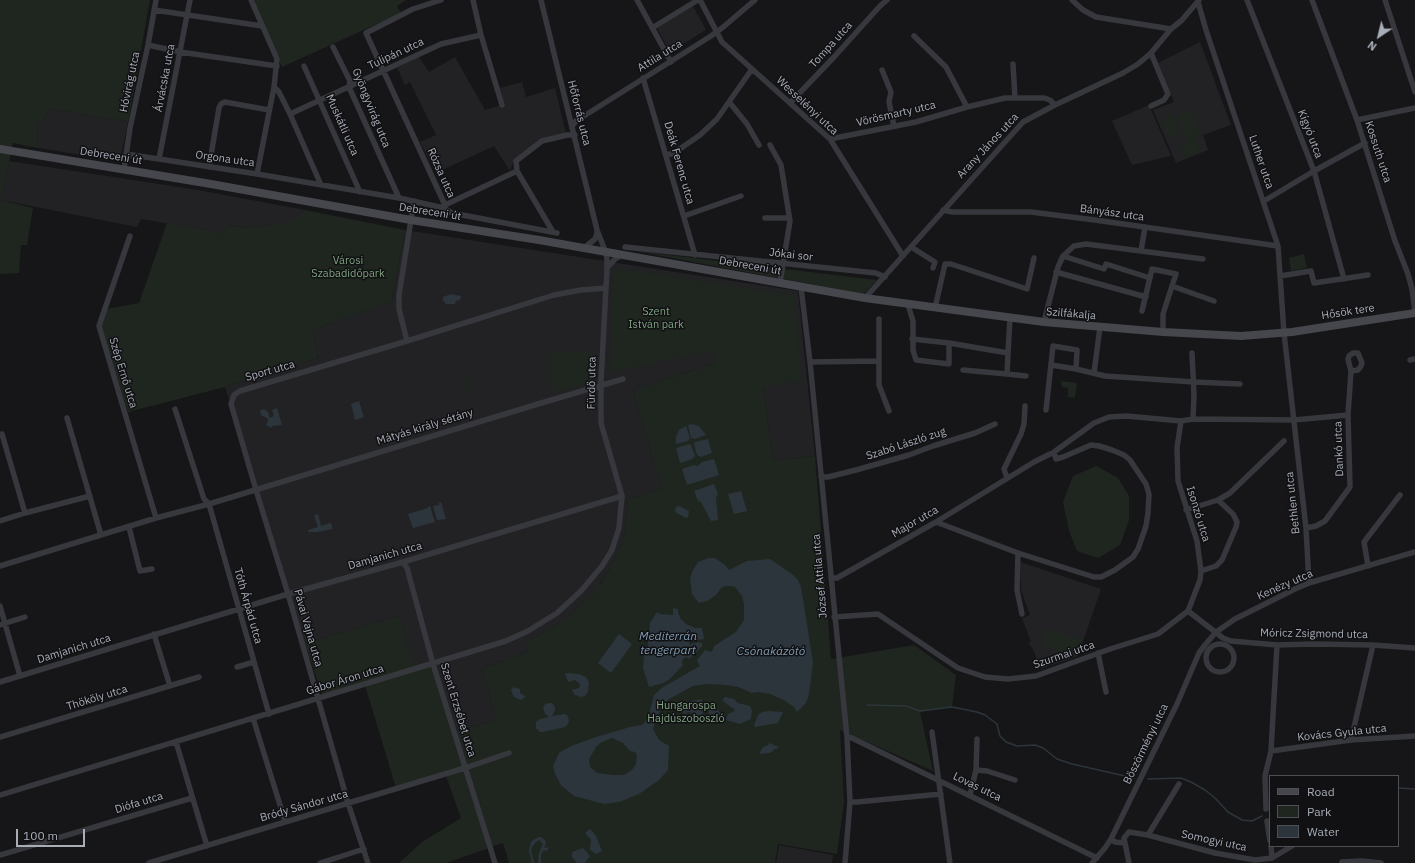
<!DOCTYPE html>
<html>
<head>
<meta charset="utf-8">
<style>
	body { margin:0 }
	#map { position:relative; width:1415px; height:863px; overflow:hidden; background:#161618; font-family:"IBM Plex Sans",sans-serif }
	canvas { display:block }
	.legend { position:absolute; left:1269px; top:775px; width:130px; height:72px; box-sizing:border-box; background:#111113; border:1px solid #4d4f55; margin:0; padding:5px 7px; list-style:none; font-size:12px; color:#a8adb8 }
	.legend li { display:flex; align-items:center; gap:8px; height:20px }
	.legend b { width:20px; border:1px solid #4d4f55 }
	.north { position:absolute; left:1359px; top:16px; width:40px; height:40px; -webkit-text-stroke:3px #111113; paint-order:stroke; rotate:215deg; font-size:11px; font-weight:700; line-height:16px; text-align:center; color:#a8adb8 }
	.north::after { content:''; display:block; margin:auto; width:14px; height:18px; background:#a8adb8; clip-path:polygon(50% 0,100% 100%,50% 72%,0 100%) }
	.scale { position:absolute; left:16px; top:829px; width:69px; height:18px; box-sizing:border-box; border:2px solid #a8adb8; border-top:0; padding-left:5px; font-size:12px; line-height:14px; white-space:nowrap; color:#a8adb8; -webkit-text-stroke:3px #111113; paint-order:stroke }
</style>
</head>
<body>
<div id="map">
<canvas width="1415" height="863"></canvas>
<ul class="legend">
<li><b style="height:5px;background:#45474d"></b>Road</li>
<li><b style="height:11px;background:#1e261f"></b>Park</li>
<li><b style="height:11px;background:#2c353c"></b>Water</li>
</ul>
<div class="north">N</div>
<div class="scale">100 m</div>
</div>
<script>
const context = document.querySelector('canvas').getContext('2d');
context.lineJoin = 'round';
function fill(path, color) {
  context.fillStyle = color;
  context.fill(path, 'evenodd');
}
function poly(rows) {
  const path = new Path2D();
  for (const r of rows) {
    if (r.length === 3) {
      path.moveTo(r[0] + r[2], r[1]);
      path.arc(r[0], r[1], r[2], 0, 2 * Math.PI);
      continue;
    }
    path.moveTo(r[0], r[1]);
    for (let i = 2; i < r.length; i += 2) path.lineTo(r[i], r[i + 1]);
  }
  return path;
}
function stroke(path, color, width, dash) {
  context.strokeStyle = color;
  context.lineWidth = width;
  context.lineCap = dash ? 'butt' : 'round';
  context.setLineDash(dash || []);
  context.stroke(path);
}
function drawText(font, color, halo, rows, align = 'center') {
  context.font = font + ' "IBM Plex Sans",sans-serif';
  context.lineWidth = 3;
  context.setLineDash([]);
  context.textBaseline = 'middle';
  context.strokeStyle = halo;
  context.fillStyle = color;
  for (const [text, x, y, turn = 0] of rows) {
    context.save();
    context.translate(x, y);
    context.rotate((+turn || 0) * Math.PI / 180);
    context.textAlign = isNaN(turn) ? turn : align;
    if (halo) context.strokeText(text, 0, 0);
    context.fillText(text, 0, 0);
    context.restore();
  }
}
fill(poly([
	[693,6,706,30,670,52,657,28],
	[1200,42,1231,125,1203,135,1208,150,1176,163,1153,110,1174,102,1158,63],
	[419,57,429,72,455,57,485,110,504,104,500,88,522,82,526,97,555,88,566,134,543,139,514,160,510,171,494,146,436,173,420,142,436,135,410,82,405,85,397,68],
	[1149,105,1171,156,1132,165,1112,121],
	[51,109,128,122,120,161,38,148,37,126],
	[9,161,198,190,305,210,289,222,247,228,228,225,226,233,141,219,137,227,1,200],
	[405,230,798,291,815,456,773,461,763,387,715,363,633,390,662,489,628,499,625,534,621,546,612,564,593,594,564,620,526,642,528,652,482,668,495,714,492,721,454,732,433,660,414,666,399,616,305,643,225,387,318,358,313,330,394,300,392,300],
	[1020,562,1101,589,1078,656,1041,669,1033,649,1028,643,1031,642,1022,618,1030,615,1021,590],
	[779,845,833,855,832,863,776,863]
]), '#222225');
fill(poly([
	[0,0,150,0,128,122,51,109,37,126,38,148,13,143,1,200,33,208,27,245,21,245,19,273,0,274],
	[253,0,406,0,397,6,401,13,282,67],
	[1191,109,1201,137,1187,142,1177,114],
	[1173,115,1180,133,1168,137,1161,119],
	[1196,140,1197,144,1195,145,1196,147,1198,147,1200,150,1183,157,1179,147],
	[305,210,405,230,392,299,395,300,313,330,318,358,225,387,128,412,101,326,107,309,139,303,167,223,226,233,227,225,247,228,288,222],
	[635,251,877,280,864,294],
	[1304,254,1307,268,1291,271,1289,258],
	[613,268,795,295,801,381,763,387,773,461,815,456,831,659,914,645,956,675,952,707,920,712,933,771,840,730,844,802,837,854,778,844,775,863,509,863,503,843,446,863,399,863,422,842,461,818,445,773,396,788,365,685,322,695,305,643,399,616,414,665,433,660,454,732,492,721,495,714,482,668,528,652,526,642,564,620,593,594,596,589,596,585,600,584,612,564,621,546,625,534,628,499,662,489,633,390,715,363,712,351,610,372],
	[551,352,593,352,591,382,552,393],
	[468,377,472,391,465,393,461,379],
	[1061,381,1077,383,1075,398,1068,397,1068,388,1062,387],
	[1096,466,1118,478,1129,496,1129,520,1120,545,1098,558,1077,551,1069,531,1063,502,1073,476],
	[1049,629,1080,639,1082,643,1077,654,1074,656,1044,647,1042,643,1046,631]
]), '#1e261f');
fill(poly([
	[451,294,461,296,460,300,456,301,455,304,446,304,443,300,443,297],
	[359,401,364,417,355,420,351,404],
	[277,408,282,425,272,426,271,428,266,425,268,421,268,419,261,415,260,411,264,409,268,412,270,418,274,416,272,410],
	[691,424,696,425,700,427,706,435,695,439,691,438,688,425],
	[686,426,690,438,688,441,676,444,676,437,679,430],
	[708,439,712,453,701,457,697,455,694,444,695,442],
	[689,444,691,445,695,456,692,459,680,463,676,448],
	[714,459,719,475,687,485,682,469,694,465,698,466,702,462],
	[714,484,718,494,716,497,718,520,711,521,701,502,698,501,694,491],
	[741,491,747,511,734,514,728,494],
	[441,502,446,519,437,520,433,506,439,505,439,503],
	[430,506,435,522,413,528,408,514,428,508,428,507],
	[679,506,689,511,688,517,686,518,675,512,676,507],
	[318,514,321,526,330,523,332,525,332,529,318,532,308,532,308,530,318,527,314,515],
	[708,558,715,558,725,565,729,570,747,561,770,559,792,574,798,580,801,587,813,662,809,694,806,703,797,712,794,707,784,700,770,694,758,692,752,693,738,687,725,685,708,684,693,686,669,699,663,705,660,710,653,729,659,740,669,746,668,770,659,780,639,794,619,802,604,804,574,796,561,785,555,774,553,766,559,753,571,746,596,737,630,727,642,725,648,719,654,695,663,687,700,666,697,660,705,650,712,652,714,646,736,632,744,620,744,604,742,596,735,587,732,586,726,586,721,588,716,595,707,601,699,603,692,594,690,578,693,570,698,562],
	[612,738,623,743,630,751,635,752,637,755,636,764,632,770,624,775,613,775,597,773,590,767,589,759,596,747,600,743],
	[673,608,678,609,678,612,680,618,686,624,695,628,702,628,704,639,689,642,690,645,693,643,694,644,698,642,702,643,702,646,689,659,687,657,683,659,682,663,683,665,670,679,663,683,649,687,643,668,644,656,648,647,650,623,656,613,659,612,659,614,673,615],
	[619,634,632,644,611,673,598,663],
	[567,673,579,674,586,677,589,682,588,692,585,696,580,697,575,695,572,690,579,688,580,684,575,680,568,682,565,674],
	[514,687,520,689,520,693,525,696,525,697,521,700,514,697,512,693,511,690],
	[725,697,734,699,738,703,750,706,752,711,751,719,740,724,726,720,728,714,733,712,735,710,723,701,723,699],
	[701,699,702,700,704,709,702,717,697,718,690,712,687,712,686,714,683,713,683,709,687,702],
	[549,703,552,703,555,707,555,710,552,716,564,714,567,715,569,720,568,724,565,727,543,732,540,732,536,728,536,722,540,719,549,717,545,714,543,708,545,704],
	[714,707,716,707,719,712,725,714,723,720,716,719,709,715,709,709],
	[769,711,783,712,778,723,755,727,754,725,758,715,762,712],
	[769,743,779,747,776,749,774,749,772,752,769,753,759,754,763,747,768,745],
	[590,829,596,836,602,851,596,854,590,850,591,840,585,833],
	[538,837,541,837,545,840,546,844,544,848,548,847,548,850,543,851,541,855,541,863,538,863,539,853,543,844,539,840,536,842,532,847,531,850,534,863,532,863,529,851,530,846,531,842],
	[583,848,590,856,585,863,577,863,572,857,572,852]
]), '#2c353c');
stroke(poly([
	[867,705,906,706,920,711,952,707,977,712,985,715,997,724,1000,736,1006,742,1017,746,1035,745,1043,748,1057,759,1072,764,1134,778],
	[1148,779,1181,778,1191,782,1205,790,1215,798,1228,812,1242,820,1252,821,1262,816],
	[1398,788,1415,789]
]), '#2c353c', 1.5);
stroke(poly([
	[251,0,277,59,274,87,257,174],
	[637,0,671,62],
	[700,0,722,42,830,139,903,256],
	[1072,0,1083,10,1096,17,1171,29],
	[1247,0,1314,171,1344,279],
	[1312,0,1357,120,1395,241,1408,274,1412,289,1415,312],
	[1385,0,1415,92],
	[1198,2,1206,30,1278,246,1284,333,1306,528,1309,583],
	[154,10,262,26],
	[652,28,698,0],
	[481,35,502,105],
	[914,36,946,67,967,107],
	[148,45,180,52,277,66],
	[333,47,350,81,349,87,399,198],
	[1151,53,1168,94,1164,100,1151,106],
	[1013,64,1015,98],
	[304,66,360,192],
	[882,70,891,92,889,102,894,126],
	[643,78,695,255],
	[274,87,279,92,290,114,321,185],
	[730,103,747,124,759,145],
	[790,103,835,56,880,6,887,0],
	[290,114,441,44,481,35,473,0],
	[1357,120,1415,108],
	[572,126,576,121,711,36,722,28,755,0],
	[830,139,916,122,967,107,1005,98,1044,98,1050,100,1055,105],
	[770,145,781,165,790,221,780,283],
	[126,154,257,174,399,198,444,208,445,205,366,33,413,9,441,0],
	[667,155,674,153,700,135,717,119,752,69],
	[159,159,190,0],
	[209,167,219,108,221,104,225,102,269,110],
	[124,169,130,128,148,45,156,0],
	[1264,201,1314,171,1365,143],
	[445,205,517,171],
	[444,208,452,213,557,233],
	[943,210,952,212,1031,212,1095,220,1278,246],
	[684,216,741,196],
	[765,218,789,218],
	[1145,227,1141,251,1203,259],
	[553,232,517,171,516,161,542,141,567,135,575,135],
	[130,236,99,326,156,518],
	[625,247,876,273,885,277],
	[911,247,935,262,933,268],
	[584,248,595,239,597,233,597,230],
	[1063,256,1104,269,1106,264,1150,278],
	[607,268,614,260,621,255],
	[1056,272,1146,297],
	[1280,276,1311,271,1314,283,1368,275],
	[801,287,810,362,847,737,850,802,845,863],
	[865,298,1023,122,1055,105,1123,73,1138,64,1151,53,1171,29,1182,20,1199,0],
	[908,305,913,321,913,350,916,360,949,364,949,343,1008,353,1010,318],
	[935,308,945,264,951,264,1027,289,1034,258],
	[1142,311,1152,269,1176,274,1172,286],
	[1044,322,1058,267,1063,256,1074,246,1086,244,1141,251],
	[1163,332,1163,314,1172,286,1214,301],
	[912,339,949,343],
	[407,341,399,309,399,295,414,201],
	[1192,353,1194,395,1193,419],
	[1410,360,1415,359],
	[879,361,879,385,889,411],
	[810,362,879,361,879,319],
	[1051,365,1076,369,1105,376,1194,382,1240,384],
	[963,370,1007,374,1008,353],
	[1094,373,1100,327],
	[1007,374,1026,376],
	[175,409,204,499,209,504,269,714],
	[1046,410,1053,346,1077,350,1076,369],
	[67,418,101,535],
	[1181,421,1177,448,1178,481,1197,541,1201,571,1200,580,1188,611],
	[2,434,25,513],
	[821,477,828,477,856,470,909,455,933,446,975,433,995,424],
	[1007,478,1004,469,1021,434,1024,424,1025,406],
	[1186,510,1218,500,1230,493,1284,441],
	[0,521,25,513,90,496],
	[936,522,1018,553,1094,577,1101,577,1115,570,1133,557,1138,549,1146,526,1148,513,1149,494,1146,484,1130,460,1124,455,1112,450,1099,446,1091,445,1063,457,1056,459,1054,452],
	[129,527,140,571,152,569],
	[1306,528,1316,526,1325,521,1350,487,1348,415,1351,371,1358,370,1361,366,1362,363,1358,353,1353,353,1349,356,1348,359,1351,371],
	[1018,553,1017,590,1022,614],
	[403,562,407,568,433,664,495,863],
	[0,566,156,518,209,504,538,404,623,379],
	[1368,566,1364,542,1400,495],
	[1201,571,1216,566,1222,560,1236,527,1237,522,1233,514,1218,500],
	[831,578,837,578,936,522,1034,462,1054,452,1094,423,1109,417,1126,416,1181,421,1193,419,1294,420,1348,415],
	[0,606,20,676],
	[1188,611,1223,638,1231,641,1277,645,1313,644,1373,645,1415,648],
	[834,617,878,614,958,668,985,677,1008,679,1036,676,1110,649,1158,634,1188,611],
	[0,625,25,617],
	[154,634,170,686],
	[1220,658,14],
	[1098,653,1106,692],
	[237,667,254,662],
	[0,682,288,594,403,562,622,496],
	[253,718,285,821],
	[932,732,950,863],
	[0,737,199,677],
	[847,737,852,738,1097,858],
	[1351,740,1373,645],
	[176,742,207,846],
	[1271,751,1351,740,1415,736],
	[976,770,987,771,1015,780],
	[0,795,506,641,528,631,557,613,581,591,602,566,612,550,619,528,622,496,601,423,601,381,607,269,607,260,606,253,597,230,541,0],
	[970,795,976,770,977,739],
	[850,802,857,802,941,794],
	[1266,809,1265,776,1271,751,1277,645],
	[1267,821,1270,841],
	[1148,835,1179,784],
	[1111,839,1115,842,1124,843],
	[1271,846,1272,858],
	[0,855,192,798],
	[1342,862,1362,861,1381,863],
	[149,863,465,768,509,753],
	[320,863,364,849],
	[368,863,348,803,288,594,256,490,231,404,234,395,240,391,407,341,554,295,581,290,606,288],
	[1092,863,1105,848,1111,839,1177,704,1199,653,1205,645,1216,632,1235,619,1295,589,1309,583,1415,552],
	[1129,863,1124,838,1129,832,1148,835,1215,853,1255,860,1272,858,1292,846]
]), '#37383d', 5.5);
stroke(poly([
	[0,149,211,184,411,220,539,240,865,298,1044,322,1163,332,1241,336,1292,332,1415,313]
]), '#45474d', 8);
drawText('11px', '#a8adb8', '#111113', [
	["Tompa utca",831,45,-48],
	["Tulipán utca",396,54,-25],
	["Attila utca",660,56,-32],
	["Árvácska utca",165,78,-79],
	["Hóvirág utca",130,82,-78],
	["Wesselényi utca",807,106,43],
	["Gyöngyvirág utca",371,108,68],
	["Hőforrás utca",579,113,76],
	["Vörösmarty utca",896,114,-13],
	["Muskátli utca",342,125,66],
	["Kígyó utca",1310,134,69],
	["Arany János utca",988,146,-47],
	["Kossuth utca",1378,152,72],
	["Debreceni út",111,156,9],
	["Orgona utca",225,159,8],
	["Luther utca",1261,162,71],
	["Deák Ferenc utca",679,163,74],
	["Rózsa utca",441,173,66],
	["Debreceni út",430,212,9],
	["Bányász utca",1112,213,8],
	["Jókai sor",791,255,7],
	["Debreceni út",750,266,10],
	["Hősök tere",1348,312,-9],
	["Szilfákalja",1071,314,5],
	["Sport utca",270,371,-16],
	["Szép Ernő utca",123,373,73],
	["Fürdő utca",592,383,-89],
	["Mátyás király sétány",425,427,-17],
	["Szabó László zug",906,444,-18],
	["Dankó utca",1339,449,-92],
	["Bethlen utca",1293,503,-96],
	["Isonzó utca",1198,514,73],
	["Major utca",915,522,-30],
	["Damjanich utca",385,556,-16],
	["József Attila utca",820,576,-95],
	["Kenézy utca",1285,585,-24],
	["Tóth Árpád utca",248,606,74],
	["Pávai Vajna utca",308,628,74],
	["Móricz Zsigmond utca",1314,634,1],
	["Damjanich utca",74,649,-17],
	["Szurmai utca",1064,655,-19],
	["Gábor Áron utca",345,680,-17],
	["Thököly utca",97,698,-17],
	["Szent Erzsébet utca",458,710,73],
	["Kovács Gyula utca",1342,733,-6],
	["Böszörményi utca",1146,744,-64],
	["Lovas utca",977,787,26],
	["Diófa utca",139,803,-17],
	["Bródy Sándor utca",304,806,-16],
	["Somogyi utca",1214,841,12]
]);
drawText('11px', '#7fa381', '#111113', [
	["Városi",348,261],
	["Szabadidőpark",348,274],
	["Szent",656,312],
	["István park",656,325],
	["Hungarospa",686,706],
	["Hajdúszoboszló",686,719]
]);
drawText('italic 12px', '#7f9bb3', '#111113', [
	["Mediterrán",668,637],
	["tengerpart",668,651],
	["Csónakázótó",771,652]
]);
</script>
</body>
</html>
